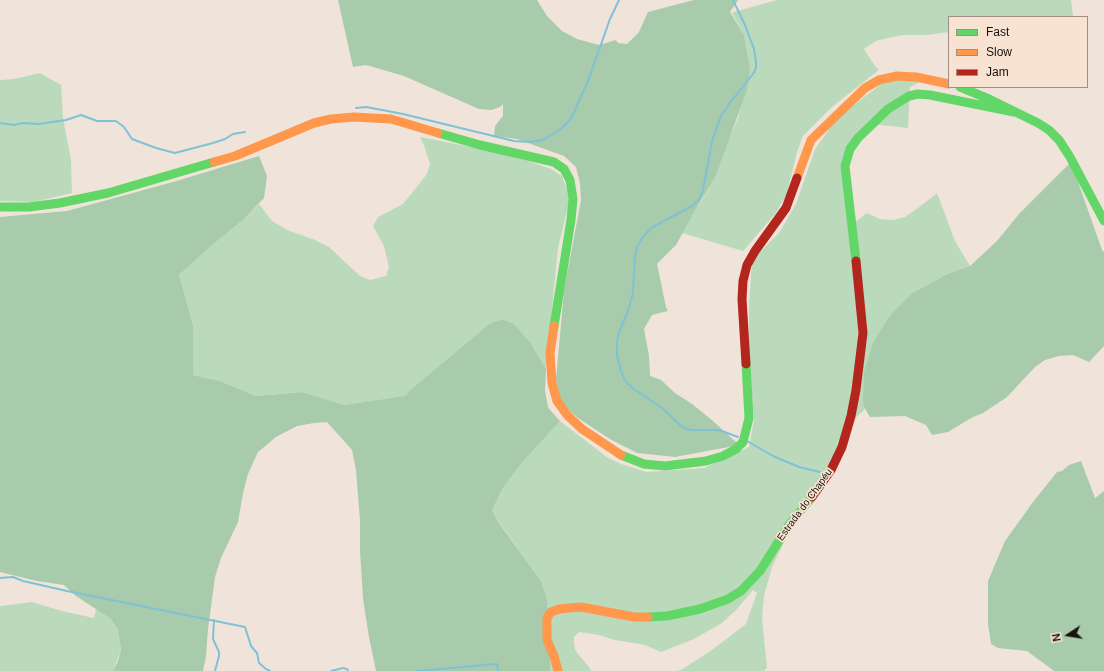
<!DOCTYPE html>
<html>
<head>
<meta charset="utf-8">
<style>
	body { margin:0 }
	#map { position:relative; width:1104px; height:671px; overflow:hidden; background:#f0e4da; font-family:Helvetica,sans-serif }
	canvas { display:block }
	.legend { position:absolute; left:948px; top:16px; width:140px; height:72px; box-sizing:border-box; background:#f8e3d2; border:1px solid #9f8f83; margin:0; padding:5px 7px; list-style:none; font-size:12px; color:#19120d }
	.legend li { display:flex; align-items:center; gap:8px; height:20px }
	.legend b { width:20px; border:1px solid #9f8f83 }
	.north { position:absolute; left:1048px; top:615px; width:40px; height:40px; -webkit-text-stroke:3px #f8e3d2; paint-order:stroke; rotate:258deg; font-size:11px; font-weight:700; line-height:16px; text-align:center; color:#19120d }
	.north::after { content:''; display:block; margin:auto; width:14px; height:18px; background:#19120d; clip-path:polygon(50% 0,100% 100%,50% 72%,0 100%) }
</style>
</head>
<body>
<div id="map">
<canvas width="1104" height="671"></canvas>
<ul class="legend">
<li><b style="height:5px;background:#63d668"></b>Fast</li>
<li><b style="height:5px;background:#ff974d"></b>Slow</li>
<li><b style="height:5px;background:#b3261e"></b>Jam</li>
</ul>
<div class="north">N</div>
</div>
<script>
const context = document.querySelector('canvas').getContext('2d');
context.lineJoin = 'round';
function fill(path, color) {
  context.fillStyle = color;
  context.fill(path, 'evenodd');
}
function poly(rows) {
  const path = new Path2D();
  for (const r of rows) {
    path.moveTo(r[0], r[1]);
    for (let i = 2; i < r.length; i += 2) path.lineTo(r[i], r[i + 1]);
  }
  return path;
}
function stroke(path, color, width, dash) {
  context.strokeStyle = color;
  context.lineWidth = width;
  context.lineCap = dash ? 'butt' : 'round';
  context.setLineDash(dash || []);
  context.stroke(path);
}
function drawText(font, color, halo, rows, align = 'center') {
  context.font = font + ' Helvetica,sans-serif';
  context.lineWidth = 3.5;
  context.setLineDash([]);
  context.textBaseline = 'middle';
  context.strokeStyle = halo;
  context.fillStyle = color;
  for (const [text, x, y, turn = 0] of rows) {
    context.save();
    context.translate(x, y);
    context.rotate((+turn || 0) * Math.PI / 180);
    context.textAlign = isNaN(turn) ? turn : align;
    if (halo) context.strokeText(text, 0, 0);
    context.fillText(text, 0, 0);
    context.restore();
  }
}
fill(poly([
	[777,0,1071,0,1073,15,1073,17,949,17,949,32,927,35,903,35,888,38,876,41,864,49,875,66,879,70,832,107,803,136,797,152,787,193,776,213,743,251,682,233,715,178,726,146,738,118,750,68,744,35,732,13,730,13],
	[40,73,61,85,63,118,71,160,72,193,34,202,0,201,0,80,14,79],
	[888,79,926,79,910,87,908,128,871,124,845,157,855,222,867,213,880,219,893,220,905,217,918,208,937,193,955,241,970,266,950,273,863,405,865,409,850,423,807,508,786,538,772,567,764,596,762,618,767,668,764,671,676,671,681,670,712,650,746,624,757,593,753,590,737,609,722,623,694,639,661,652,645,645,615,640,599,635,579,632,574,637,574,643,575,649,578,654,590,668,591,671,550,671,550,638,547,599,541,581,499,522,492,510,503,488,521,464,560,421,608,458,621,464,647,472,704,468,749,447,754,420,749,359,749,306,752,260,779,233,796,204,815,149,838,117],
	[420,137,482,149,525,160,551,169,562,176,567,190,569,203,558,248,546,369,530,342,514,324,502,319,489,324,408,392,406,397,345,405,301,392,256,396,220,381,193,375,193,325,179,275,211,246,244,219,259,204,272,221,287,230,315,240,329,247,360,276,370,280,386,276,389,267,384,246,373,226,378,217,403,204,427,174,430,164,424,145],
	[32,602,62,611,94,618,96,609,111,619,118,630,121,650,113,671,0,671,0,606]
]), '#bbdabc');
fill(poly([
	[338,0,537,0,547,16,562,31,577,39,599,45,616,40,618,43,627,44,639,32,648,12,694,0,738,0,730,12,744,35,750,68,747,90,715,178,700,202,676,245,657,264,666,307,668,311,652,315,644,329,649,356,650,376,661,380,675,393,692,404,713,421,737,443,734,446,675,457,637,453,610,439,578,418,562,405,556,380,564,291,581,200,580,183,576,167,564,156,517,139,494,136,495,126,503,116,503,104,500,107,491,110,479,109,404,76,366,65,353,67],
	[259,156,267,176,264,198,244,219,211,246,179,275,193,325,193,375,220,381,256,396,302,392,345,405,406,396,408,392,489,324,502,319,514,324,530,342,546,369,545,391,548,407,550,410,560,421,521,464,503,488,492,510,499,523,541,581,547,599,550,638,550,671,376,671,369,637,363,599,360,550,360,521,356,470,352,450,327,422,314,423,297,426,276,437,258,452,248,474,243,493,238,522,221,558,215,577,208,629,206,656,203,671,113,671,118,661,121,650,118,630,111,619,76,596,64,585,37,581,0,572,0,217,67,211,173,182],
	[1071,162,1102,250,1104,252,1104,346,1089,362,1073,355,1059,356,1045,360,1035,367,1007,397,983,413,971,418,948,432,932,435,926,425,905,416,870,417,863,405,864,372,873,343,889,317,911,294,950,273,970,266,997,241,1019,214],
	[1081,461,1095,498,1104,491,1104,671,1054,671,1027,651,998,648,991,644,988,624,988,581,1005,541,1033,502,1057,472,1062,471,1069,465]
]), '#a7cbab');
stroke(poly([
	[733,0,745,25,754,49,756,62,756,68,753,74,729,104,721,116,712,141,703,190,699,200,692,206,651,228,643,237,637,247,635,256,633,293,629,308,618,335,617,344,617,356,621,371,625,381,634,389,662,408,682,427,691,430,719,430,738,437],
	[356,108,366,107,403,114,514,141,530,142,543,140,562,128,571,119,588,81,610,19,619,0],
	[0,123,14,125,23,123,39,124,66,120,81,115,97,121,116,121,124,127,132,139,156,148,175,153,213,143,225,139,233,134,245,132],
	[747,441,773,456,799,467,824,473],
	[0,578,13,577,23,581,67,591,245,627,251,646,257,653,259,663,266,669,270,671],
	[214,620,213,639,219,652,219,656,215,671],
	[331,671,343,668,347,669,348,671],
	[417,671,497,664,498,671]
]), '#7fc2d6', 2);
stroke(poly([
	[960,87,989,99,1038,123,1049,130,1059,140,1070,157,1104,221],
	[438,133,480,145,554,162,564,169,570,180,573,199,571,220,554,326],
	[0,207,29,207,60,203,108,193,214,162],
	[856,261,845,166,850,149,858,138,888,109,909,96,918,94,930,95,1014,112],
	[621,455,644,464,665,466,706,461,723,456,736,449,743,442,749,418,746,364],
	[648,617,667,616,700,609,728,599,741,591,760,571,789,525,812,497]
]), '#63d668', 9);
stroke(poly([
	[214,162,235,156,314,123,331,119,354,117,391,119,438,133],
	[797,178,811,140,865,88,879,80,897,76,916,77,949,84],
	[554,326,550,353,552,383,557,401,567,415,582,429,621,455],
	[558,671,554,656,547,640,547,618,551,612,559,609,581,607,634,617,648,617]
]), '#ff974d', 9);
stroke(poly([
	[746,364,742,299,743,281,747,265,755,251,786,208,797,178],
	[812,497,831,470,842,447,851,416,856,390,863,333,856,261]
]), '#b3261e', 9);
drawText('10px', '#19120d', '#f8e3d2', [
	["Estrada do Chapéu",805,505,-54]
]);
</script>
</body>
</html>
